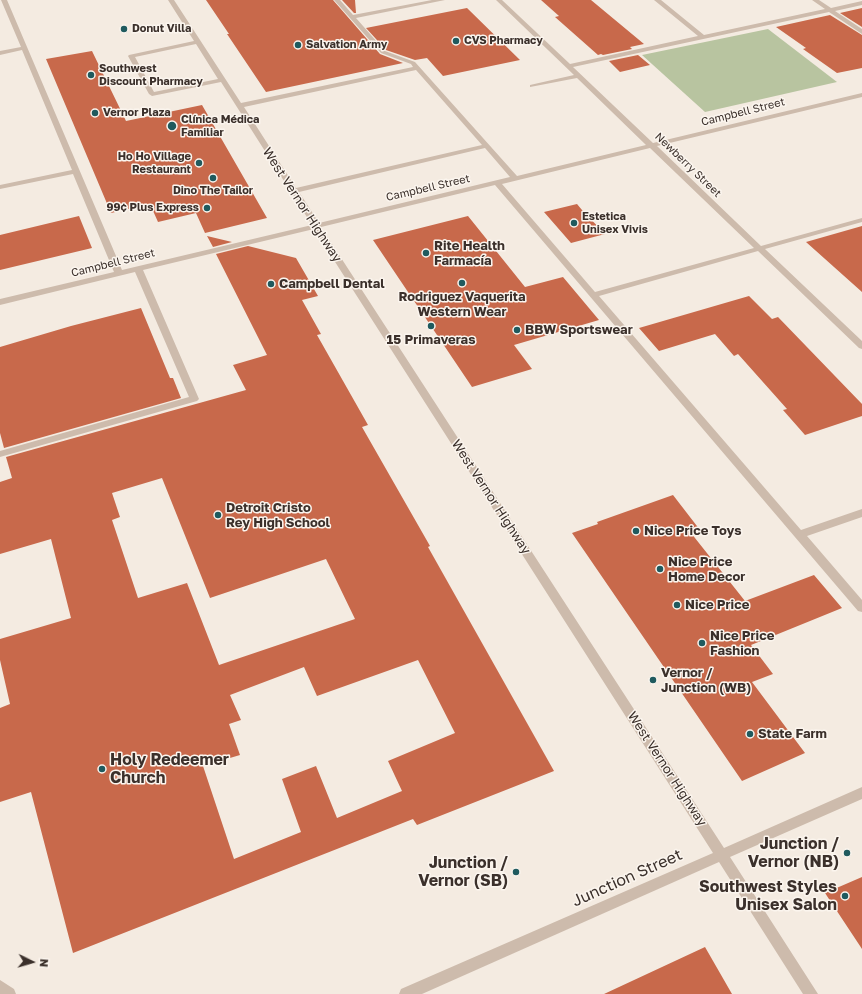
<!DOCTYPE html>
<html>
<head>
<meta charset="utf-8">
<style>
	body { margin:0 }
	#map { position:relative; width:862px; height:994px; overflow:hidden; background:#f4ebe1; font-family:"Golos Text",sans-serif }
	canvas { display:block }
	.north { position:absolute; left:12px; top:942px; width:40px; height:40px; -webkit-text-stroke:3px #fbf5ee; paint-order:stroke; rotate:95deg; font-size:11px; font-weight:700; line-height:16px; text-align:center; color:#3b302b }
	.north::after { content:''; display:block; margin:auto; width:14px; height:18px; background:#3b302b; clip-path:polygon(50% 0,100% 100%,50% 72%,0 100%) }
</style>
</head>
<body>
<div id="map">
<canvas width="862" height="994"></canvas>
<div class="north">N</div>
</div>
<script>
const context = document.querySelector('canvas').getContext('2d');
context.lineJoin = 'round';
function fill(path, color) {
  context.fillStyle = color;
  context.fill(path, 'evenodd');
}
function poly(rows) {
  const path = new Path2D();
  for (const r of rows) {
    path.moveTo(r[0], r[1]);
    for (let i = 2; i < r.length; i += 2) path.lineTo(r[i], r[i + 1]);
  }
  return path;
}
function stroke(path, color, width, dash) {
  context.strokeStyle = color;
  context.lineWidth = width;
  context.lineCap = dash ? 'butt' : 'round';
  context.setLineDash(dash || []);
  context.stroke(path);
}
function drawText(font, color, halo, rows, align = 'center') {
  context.font = font + ' "Golos Text",sans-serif';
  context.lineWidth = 3;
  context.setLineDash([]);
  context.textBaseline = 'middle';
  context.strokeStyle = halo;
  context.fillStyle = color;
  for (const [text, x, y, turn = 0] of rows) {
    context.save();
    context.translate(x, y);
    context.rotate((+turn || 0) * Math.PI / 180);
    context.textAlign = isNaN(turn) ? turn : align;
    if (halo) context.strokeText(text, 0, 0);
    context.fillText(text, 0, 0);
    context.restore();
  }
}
fill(poly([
	[768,29,837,82,705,112,642,55]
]), '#b8c4a0');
fill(poly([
	[206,0,333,0,380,54,403,63,266,92,227,34,229,34],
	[342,0,355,0,356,13,354,13],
	[541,0,591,0,644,44,630,47,632,49,603,55,601,54,598,55,555,17,559,16],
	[467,8,520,60,443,76,427,58,415,60,386,50,366,28],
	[862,8,862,27,840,13],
	[830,15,862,35,862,68,837,73,803,49,806,48,776,27],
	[92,51,126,121,202,105,267,218,205,233,196,213,158,222,150,204,111,213,46,59],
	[638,55,650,65,620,72,609,61],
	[577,204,582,210,605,234,571,243,544,212],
	[79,216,92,248,0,270,0,235],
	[468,216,525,287,563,277,599,320,514,345,532,369,472,387,373,240],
	[862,226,862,292,806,242],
	[207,236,232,242,213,247],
	[248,246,296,258,318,296,302,300,321,334,317,335,368,425,362,427,430,546,428,547,554,771,417,825,413,819,73,953,31,792,0,802,0,708,10,704,0,660,0,639,71,618,51,539,0,554,0,482,12,478,6,457,246,390,233,365,267,355,216,254],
	[162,478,210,598,326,559,355,619,219,665,187,583,138,598,112,520,120,517,112,493],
	[418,660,455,733,388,761,402,791,337,818,316,766,282,779,301,832,234,859,203,766,240,755,229,724,241,720,230,695,304,667,317,696],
	[749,296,772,319,778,317,862,404,862,416,805,435,783,410,787,409,738,354,734,356,715,334,659,351,639,328],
	[141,308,170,378,173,378,181,398,4,448,0,433,0,347,71,326],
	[673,495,700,530,691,533,745,601,814,575,842,608,751,645,773,674,752,682,805,753,742,781,572,533,598,524,597,522],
	[862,877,862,949,825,893],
	[705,947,732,994,604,994]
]), '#c8694b');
fill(poly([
	[1,0,7,0,122,270,312,225,221,82,152,96,149,94,128,56,129,55,194,41,168,0,174,0,241,103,413,67,411,64,381,53,334,0,340,0,353,15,432,0,445,0,356,18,385,51,415,62,517,176,646,145,577,78,530,87,530,85,574,75,496,0,502,0,570,64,698,36,654,0,661,0,704,35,825,9,812,0,819,0,831,8,862,1,862,5,835,11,862,29,862,34,829,12,573,67,653,143,862,93,862,97,657,146,761,246,862,218,862,222,765,249,862,341,862,349,859,348,758,251,599,296,801,530,862,509,862,517,807,536,862,600,862,612,858,611,495,185,321,227,724,848,862,787,862,799,730,857,818,994,803,994,719,862,422,994,399,994,401,989,713,853,314,229,143,270,199,399,197,401,0,457,0,451,189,397,135,272,0,305,0,299,114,272,73,174,0,189,0,185,72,170,22,50,0,55,0,51,21,47,1,0],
	[196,44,218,79,154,92,135,57,196,44],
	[416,70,482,145,296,188,244,107,416,70],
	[485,148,510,177,319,223,299,192,485,148],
	[650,148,754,248,595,292,502,184,650,148],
	[0,980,14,989,16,994,0,994,0,980]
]), '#cdbbac');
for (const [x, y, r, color] of [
	[124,29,4,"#1f5a5e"],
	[456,41,4,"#1f5a5e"],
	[298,45,4,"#1f5a5e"],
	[91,75,4,"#1f5a5e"],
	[95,113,4,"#1f5a5e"],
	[172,126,5,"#1f5a5e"],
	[199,163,4,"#1f5a5e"],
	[213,178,4,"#1f5a5e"],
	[207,208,4,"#1f5a5e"],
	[574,223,4,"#1f5a5e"],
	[426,253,4,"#1f5a5e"],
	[462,283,4,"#1f5a5e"],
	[271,284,4,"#1f5a5e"],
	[431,326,4,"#1f5a5e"],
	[517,330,4,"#1f5a5e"],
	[218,515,4,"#1f5a5e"],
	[636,531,4,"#1f5a5e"],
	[660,569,4,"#1f5a5e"],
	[677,605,4,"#1f5a5e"],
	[702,643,4,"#1f5a5e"],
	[653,680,4,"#1f5a5e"],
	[750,734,4,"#1f5a5e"],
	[102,769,4,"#1f5a5e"],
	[847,853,4,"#1f5a5e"],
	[516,872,4,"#1f5a5e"],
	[845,896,4,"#1f5a5e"]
]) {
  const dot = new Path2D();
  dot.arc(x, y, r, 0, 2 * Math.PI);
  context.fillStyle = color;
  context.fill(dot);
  stroke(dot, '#fbf5ee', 1.5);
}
drawText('bold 11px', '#3b302b', '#fbf5ee', [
	["Donut Villa",132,29],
	["CVS Pharmacy",464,41],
	["Salvation Army",306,45],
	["Southwest",99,69],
	["Discount Pharmacy",99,82],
	["Vernor Plaza",103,113],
	["Clínica Médica",181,120],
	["Familiar",181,133],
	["Ho Ho Village",191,157,"right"],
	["Restaurant",191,170,"right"],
	["Dino The Tailor",213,191,"center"],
	["99¢ Plus Express",199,208,"right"],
	["Estetica",582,217],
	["Unisex Vivis",582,230]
], 'left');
drawText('11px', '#3b302b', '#fbf5ee', [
	["Campbell Street",743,112,-14],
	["Newberry Street",688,165,44],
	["Campbell Street",428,188,-13],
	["Campbell Street",113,263,-14]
]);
drawText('13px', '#3b302b', '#fbf5ee', [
	["West Vernor Highway",302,205,57],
	["West Vernor Highway",491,497,57],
	["West Vernor Highway",667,769,57]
]);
drawText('bold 13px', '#3b302b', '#fbf5ee', [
	["Rite Health",434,246],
	["Farmacía",434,261],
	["Campbell Dental",279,284],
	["Rodriguez Vaquerita",462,297,"center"],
	["Western Wear",462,312,"center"],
	["BBW Sportswear",525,330],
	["15 Primaveras",431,340,"center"],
	["Detroit Cristo",226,508],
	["Rey High School",226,523],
	["Nice Price Toys",644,531],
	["Nice Price",668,562],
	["Home Decor",668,577],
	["Nice Price",685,605],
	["Nice Price",710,636],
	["Fashion",710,651],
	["Vernor /",661,673],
	["Junction (WB)",661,688],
	["State Farm",758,734]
], 'left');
drawText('bold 16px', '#3b302b', '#fbf5ee', [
	["Holy Redeemer",110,760,"left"],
	["Church",110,778,"left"],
	["Junction /",839,844],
	["Vernor (NB)",839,862],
	["Junction /",508,863],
	["Vernor (SB)",508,881],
	["Southwest Styles",837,887],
	["Unisex Salon",837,905]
], 'right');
drawText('16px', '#3b302b', '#fbf5ee', [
	["Junction Street",627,878,-24]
]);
</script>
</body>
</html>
